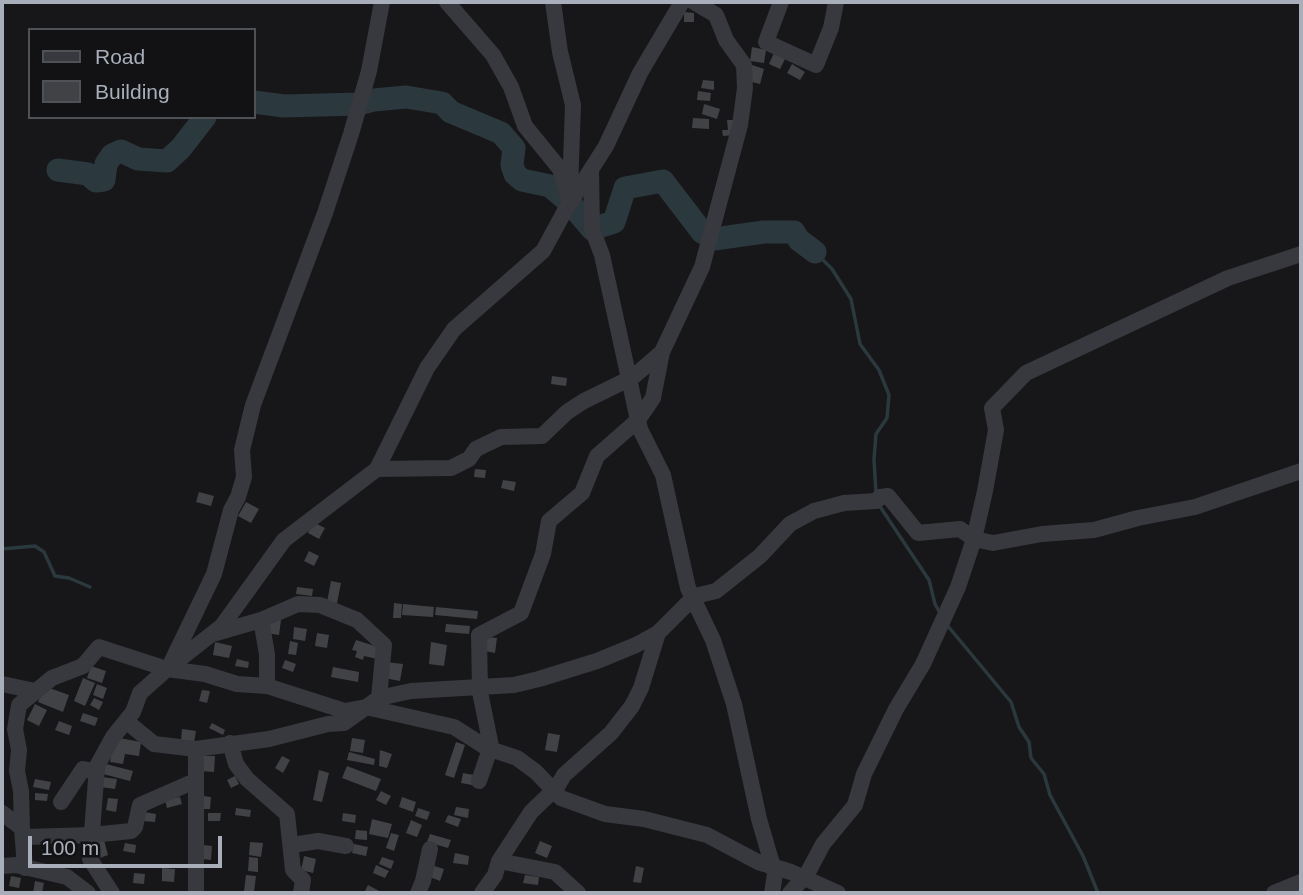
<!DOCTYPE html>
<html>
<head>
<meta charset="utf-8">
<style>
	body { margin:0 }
	#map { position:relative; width:1303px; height:895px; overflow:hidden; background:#171719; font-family:Arial,sans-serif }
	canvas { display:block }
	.frame { position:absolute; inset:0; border:4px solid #a8afba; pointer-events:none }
	.legend { position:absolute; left:28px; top:28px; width:228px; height:91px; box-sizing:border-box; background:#121214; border:2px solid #4e5156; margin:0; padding:9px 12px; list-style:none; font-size:21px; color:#a8afba }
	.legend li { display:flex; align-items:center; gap:14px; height:35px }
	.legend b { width:35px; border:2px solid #4e5156 }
	.scale { position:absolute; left:28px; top:836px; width:194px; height:32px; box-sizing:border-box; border:4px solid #a8afba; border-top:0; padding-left:9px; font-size:21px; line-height:24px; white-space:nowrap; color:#a8afba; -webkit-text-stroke:5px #121214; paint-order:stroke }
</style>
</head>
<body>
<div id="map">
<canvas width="1303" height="895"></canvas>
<div class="frame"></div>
<ul class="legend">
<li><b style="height:9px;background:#37393e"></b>Road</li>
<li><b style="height:19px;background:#404246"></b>Building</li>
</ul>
<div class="scale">100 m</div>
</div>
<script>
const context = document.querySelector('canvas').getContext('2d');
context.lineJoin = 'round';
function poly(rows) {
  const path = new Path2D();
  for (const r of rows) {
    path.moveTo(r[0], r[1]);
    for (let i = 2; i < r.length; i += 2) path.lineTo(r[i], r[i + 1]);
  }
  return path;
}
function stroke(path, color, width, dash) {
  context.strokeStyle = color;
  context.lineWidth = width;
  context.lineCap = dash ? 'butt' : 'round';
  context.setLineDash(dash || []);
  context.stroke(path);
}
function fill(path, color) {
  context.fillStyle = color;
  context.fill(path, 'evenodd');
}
stroke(poly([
	[815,252,832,269,851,299,860,344,879,370,889,395,887,418,876,434,874,459,876,494],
	[879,505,929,580,935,604,940,613],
	[2,549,35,546,44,552,55,576,69,578,90,587],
	[947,625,1011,702,1019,727,1029,742,1031,758,1044,774,1050,795,1083,856,1098,893]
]), '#2b383e', 3.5);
stroke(poly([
	[254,102,284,106,359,104,374,100,406,97,442,103,451,112,501,133,514,148,512,165,515,174,522,180,550,186,570,203,592,229,614,222,625,188,663,181,702,232,714,239,764,232,794,232,799,240,815,252],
	[58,170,88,174,96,181,104,180,106,164,112,155,121,151,138,159,167,161,181,148,205,117]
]), '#2b383e', 23);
fill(poly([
	[684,12,694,13,694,22,684,22],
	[752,47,766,50,764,63,750,61],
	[774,53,785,59,780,69,769,64],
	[792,64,805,72,800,80,787,73],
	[752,65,764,69,760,84,748,81],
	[703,80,714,81,714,90,701,88],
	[698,91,711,93,710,101,697,100],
	[704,104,720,109,717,119,702,114],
	[693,118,709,119,709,129,692,128],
	[727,120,738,120,735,135,723,136,722,130,728,130],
	[552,376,567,378,566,386,551,384],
	[475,469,486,470,485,478,474,477],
	[503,480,516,482,514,491,501,488],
	[199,492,214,496,211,506,196,502],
	[246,502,259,509,251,523,238,516],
	[313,522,325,528,319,539,308,533],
	[309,551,319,556,314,566,304,561],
	[331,581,341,583,337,603,327,602],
	[297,587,313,589,312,596,296,594],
	[394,603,402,604,401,618,393,618],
	[403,604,434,607,433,617,402,615],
	[436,607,478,611,477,619,435,615],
	[268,618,281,620,279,635,266,633],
	[446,624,470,626,469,634,445,632],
	[294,627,307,629,305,641,293,639],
	[317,633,329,635,327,648,315,646],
	[487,637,497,638,495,653,485,651],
	[356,640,381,648,377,659,364,656,363,660,355,657,357,651,352,650],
	[290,641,298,643,296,655,288,654],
	[215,642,232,646,229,658,213,655],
	[431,642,447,645,444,666,429,664],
	[237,659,249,662,248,668,235,666],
	[285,660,296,664,293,672,282,668],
	[386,662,403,664,400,681,384,678],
	[91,666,106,671,102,683,87,678],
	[333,667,359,672,358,682,331,677],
	[83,678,95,683,85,706,74,701],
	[97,684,107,688,103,699,93,695],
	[44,686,69,695,63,712,38,702],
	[202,690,210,691,207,703,199,701],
	[94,698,103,702,99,710,90,705],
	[35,704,47,710,39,726,27,720],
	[83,713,98,718,95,726,80,721],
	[59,721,72,726,69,735,55,730],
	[212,723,225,730,223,735,209,728],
	[182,729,196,731,194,743,181,740],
	[548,733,560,735,557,752,545,750],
	[114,737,141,742,139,756,125,754,123,764,110,762],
	[352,738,365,740,363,753,350,751],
	[456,742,465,745,454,778,445,775],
	[380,750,392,754,387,768,379,766],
	[349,752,375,759,374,765,347,760],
	[200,756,215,756,214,772,199,771],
	[282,756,290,760,283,773,275,768],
	[106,764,133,771,130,781,103,774],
	[347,766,381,779,376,791,342,778],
	[319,770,329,773,322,802,313,800],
	[463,773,474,775,472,785,461,783],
	[235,776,239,784,231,788,227,780],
	[102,777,117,779,115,789,100,787],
	[35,779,51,782,49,790,33,787],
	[381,791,391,796,386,805,376,800],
	[35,793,48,794,47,801,35,800],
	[203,796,211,797,210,809,202,809],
	[180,797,182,804,167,808,165,800],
	[402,797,416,802,413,812,399,807],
	[108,798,118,799,116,812,106,810],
	[456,807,469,809,468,818,454,815],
	[236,808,251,810,250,817,235,815],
	[418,808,430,812,427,820,415,816],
	[144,812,156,814,155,822,143,821],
	[208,813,221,813,220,821,208,821],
	[343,813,356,815,355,823,342,821],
	[448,815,461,819,458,827,445,822],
	[372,819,392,824,388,838,369,834],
	[411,820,422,825,417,837,406,833],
	[356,830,367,831,367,840,355,839],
	[391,833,399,835,394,851,386,848],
	[430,834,451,840,448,848,427,842],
	[104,840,108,855,100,858,95,843],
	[540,841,552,846,547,858,535,853],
	[250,842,263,843,261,857,249,855],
	[125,843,136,845,135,853,123,851],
	[354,844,368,847,366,856,352,853],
	[203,845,212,846,211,860,202,859],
	[455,853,469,856,468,865,453,863],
	[304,856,316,859,313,873,301,870],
	[249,857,258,858,258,872,248,871],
	[382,857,394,861,391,869,379,864],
	[376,865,389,871,385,878,373,873],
	[431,865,444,869,440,881,427,876],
	[636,866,644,868,641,883,633,882],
	[162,868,175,869,174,882,162,881],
	[134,873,145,874,144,884,133,883],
	[246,875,256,876,254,892,244,891],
	[525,875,539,877,538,885,523,883],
	[11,876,21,878,19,888,9,886],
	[35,881,44,883,42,893,33,893],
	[368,885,383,893,364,893]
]), '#404246');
stroke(poly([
	[447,2,493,55,511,87,525,126,560,169,570,203],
	[553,2,560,52,573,105,570,190],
	[781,2,766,42,816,65,831,28,836,2],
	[591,170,592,229,602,255,640,429,663,475,688,588,713,640,734,704,759,819,775,874,772,893],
	[377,469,427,368,454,329,543,251,567,207,606,146,640,73,682,2],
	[261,620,267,654,267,686],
	[216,633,261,620,298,604,320,605,357,620,384,645,379,698],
	[172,661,214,574,231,510,238,497,244,477,242,450,253,405,325,213,351,134,369,71,382,2],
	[2,684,35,691],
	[126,721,154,744,196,749,269,739,328,724,344,723,379,698,411,691,514,685,539,679,597,661,636,645,658,633,695,596,716,591,760,556,790,524,814,511,844,503,876,501,880,497,888,496,918,533,960,529,974,539,993,543,1042,534,1094,530,1138,518,1195,507,1301,471],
	[230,743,236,764,247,779,287,814,293,870,303,880,301,893],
	[196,749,196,893],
	[479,781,491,746,480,692,479,635,521,613,543,554,549,521,582,493,597,456,638,420,653,398,662,352],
	[61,802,83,769,97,772],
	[2,813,22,828,25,868],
	[22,828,21,791,17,771,19,750,15,729,19,705,52,678,83,666,99,647,167,669,205,674,237,684,267,686,345,711,366,707,454,727,487,748,517,758,536,772,561,798,605,814,644,819,707,835,758,862,791,872,838,893],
	[24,837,92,835,131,831,135,827,140,805,195,781],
	[292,845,318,841,346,846],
	[499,861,555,872,578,893],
	[2,866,16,865,67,877,88,893],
	[112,893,90,859,97,766,113,737,133,712,140,693,167,669,222,626,284,540,377,469,451,468,469,459,476,449,501,437,542,436,567,412,584,401,633,377,662,352,702,267,740,125,745,88,744,65,726,40,716,15,694,2],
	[418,893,423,881,430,849],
	[482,893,495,875,499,861,531,812,557,787,564,775,611,733,632,706,641,688,658,633],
	[790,893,807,874,823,844,855,805,864,774,896,709,923,664,958,587,974,539,985,491,996,430,992,408,1026,373,1228,278,1301,254],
	[1274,893,1301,882]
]), '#37393e', 16);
</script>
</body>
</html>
